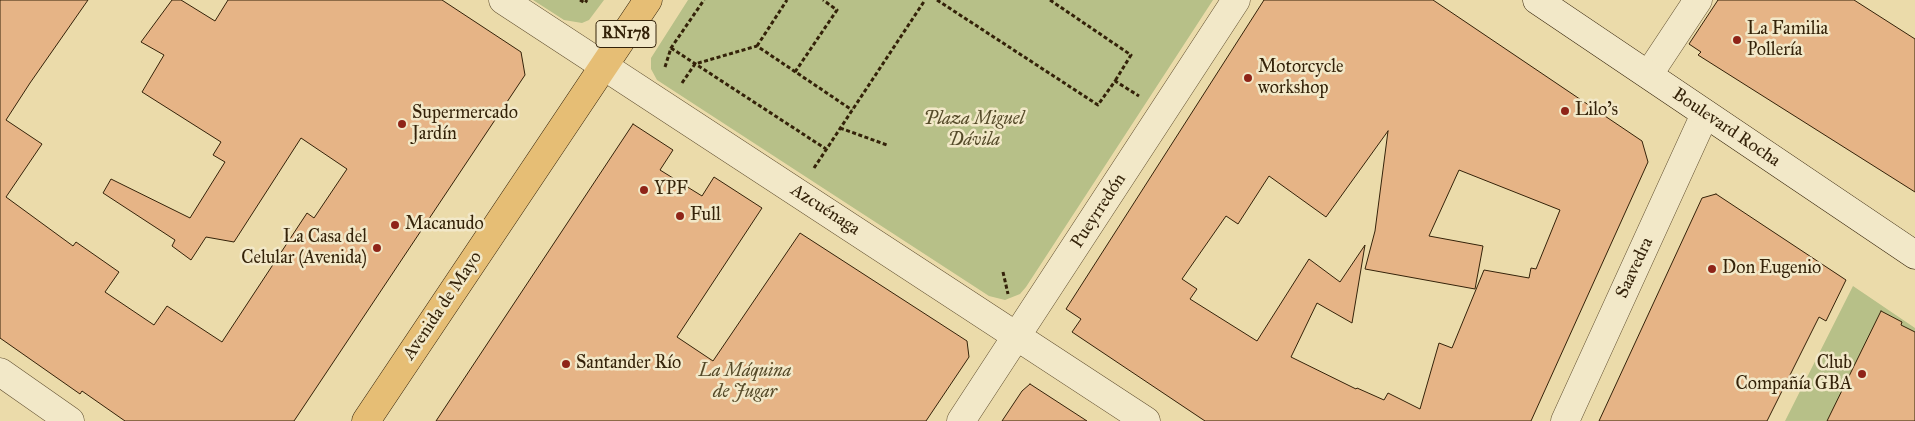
<!DOCTYPE html>
<html>
<head>
<meta charset="utf-8">
<style>
	body { margin:0 }
	canvas { display:block; background:#ebdbaa }
</style>
</head>
<body>
<canvas width="1915" height="421"></canvas>
<script>
const context = document.querySelector('canvas').getContext('2d');
context.lineJoin = 'round';
function fill(path, color) {
  context.fillStyle = color;
  context.fill(path, 'evenodd');
}
function poly(rows) {
  const path = new Path2D();
  for (const r of rows) {
    path.moveTo(r[0], r[1]);
    for (let i = 2; i < r.length; i += 2) path.lineTo(r[i], r[i + 1]);
  }
  return path;
}
function stroke(path, color, width, dash) {
  context.strokeStyle = color;
  context.lineWidth = width;
  context.lineCap = dash ? 'butt' : 'round';
  context.setLineDash(dash || []);
  context.stroke(path);
}
function drawText(font, color, halo, rows, align = 'center') {
  context.font = font + ' "IM FELL Great Primer",serif';
  context.lineWidth = 5;
  context.setLineDash([]);
  context.textBaseline = 'middle';
  context.strokeStyle = halo;
  context.fillStyle = color;
  for (const [text, x, y, turn = 0] of rows) {
    context.save();
    context.translate(x, y);
    context.rotate((+turn || 0) * Math.PI / 180);
    context.textAlign = isNaN(turn) ? turn : align;
    if (halo) context.strokeText(text, 0, 0);
    context.fillText(text, 0, 0);
    context.restore();
  }
}
fill(poly([
	[533,0,604,0,589,20,582,23,564,20],
	[688,0,1213,0,1026,287,1020,294,1005,300,989,296,657,80,651,69,651,58],
	[1853,286,1915,328,1915,421,1785,421]
]), '#b7c088');
const building = poly([
	[0,0,88,0,30,83,6,120,42,144,6,197,73,246,76,242,119,272,105,292,154,325,167,306,222,342,307,213,314,218,347,169,301,138,234,242,206,237,191,260,172,246,175,240,103,193,111,179,190,218,225,162,213,155,221,142,142,92,164,55,141,42,172,0,181,0,215,21,228,0,442,0,521,52,525,75,294,421,125,421,82,391,80,394,0,338,0,0],
	[1264,0,1433,0,1642,141,1648,162,1531,421,1205,421,1072,332,1081,319,1066,309,1264,0],
	[1388,131,1375,231,1365,269,1475,289,1483,246,1429,236,1459,170,1560,210,1536,269,1531,268,1529,278,1484,270,1452,348,1439,343,1420,409,1388,393,1384,400,1357,388,1356,389,1291,357,1317,303,1352,323,1365,245,1340,282,1309,259,1257,341,1190,299,1197,289,1182,279,1226,216,1238,224,1269,176,1326,217,1388,131],
	[1718,0,1854,0,1915,39,1915,192,1698,55,1701,52,1689,44,1718,0],
	[633,124,673,150,660,170,702,196,714,177,762,208,677,337,713,361,800,233,967,341,969,357,926,421,436,421,633,124],
	[1716,194,1846,280,1826,321,1819,317,1767,421,1599,421,1702,198,1716,194],
	[1881,311,1902,322,1901,325,1915,332,1915,421,1827,421,1881,311],
	[1030,384,1087,421,1002,421,1022,391,1030,384]
]);
fill(building, '#e6b486');
stroke(building, '#342209', 1);
const street = poly([
	[503,0,1146,421],
	[1649,74,1698,0],
	[0,372,70,421],
	[961,421,1236,0],
	[1565,421,1705,114]
]);
const secondary = poly([
	[1537,0,1915,255]
]);
const primary = poly([
	[366,421,648,0]
]);
stroke(street, '#625031', 29);
stroke(secondary, '#342209', 29);
stroke(primary, '#342209', 29);
stroke(poly([
	[580,0,585,3,587,0],
	[937,0,1098,105,1115,81,1139,96],
	[1050,0,1131,55,1115,81],
	[757,46,787,0],
	[671,48,826,149],
	[665,67,671,48,704,0],
	[795,72,837,10,823,0],
	[682,83,695,64,757,46,852,110],
	[840,128,887,145],
	[814,168,925,0],
	[1003,272,1008,294]
]), '#342209', 3, [4, 2.5]);
stroke(street, '#f2e8c8', 28);
stroke(secondary, '#f2e8c8', 28);
stroke(primary, '#e6be75', 28);
for (const [x, y, r, color] of [
	[1737,40,5,"#8f2418"],
	[1248,78,5,"#8f2418"],
	[1565,111,5,"#8f2418"],
	[402,124,5,"#8f2418"],
	[644,190,5,"#8f2418"],
	[680,216,5,"#8f2418"],
	[395,225,5,"#8f2418"],
	[377,248,5,"#8f2418"],
	[1712,269,5,"#8f2418"],
	[566,364,5,"#8f2418"],
	[1862,374,5,"#8f2418"]
]) {
  const dot = new Path2D();
  dot.arc(x, y, r, 0, 2 * Math.PI);
  context.fillStyle = color;
  context.fill(dot);
  stroke(dot, '#f2e8c8', 2);
}
for (const [x, y, w] of [
	[626,34,60]
]) {
  const box = new Path2D();
  box.roundRect(x - w / 2, y - 13.5, w, 27, 4);
  context.fillStyle = '#f2e8c8';
  context.fill(box);
  stroke(box, '#342209', 1);
}
drawText('bold 16px', '#342209', null, [
	["RN178",626,34]
]);
drawText('18px', '#342209', '#f2e8c8', [
	["La Familia",1747,30],
	["Pollería",1747,51],
	["Motorcycle",1258,68],
	["workshop",1258,89],
	["Lilo's",1575,111],
	["Supermercado",412,114],
	["Jardín",412,135],
	["YPF",654,190],
	["Full",690,216],
	["Macanudo",405,225],
	["La Casa del",367,238,"right"],
	["Celular (Avenida)",367,259,"right"],
	["Don Eugenio",1722,269],
	["Santander Río",576,364],
	["Club",1852,364,"right"],
	["Compañía GBA",1852,385,"right"]
], 'left');
drawText('italic 18px', '#554a29', '#f2e8c8', [
	["Plaza Miguel",974,120],
	["Dávila",974,141],
	["La Máquina",745,372],
	["de Jugar",745,393]
]);
drawText('18px', '#342209', '#f2e8c8', [
	["Boulevard Rocha",1726,128,34],
	["Azcuénaga",825,210,33],
	["Pueyrredón",1099,211,-57],
	["Saavedra",1635,268,-65],
	["Avenida de Mayo",443,306,-56]
]);
</script>
</body>
</html>
